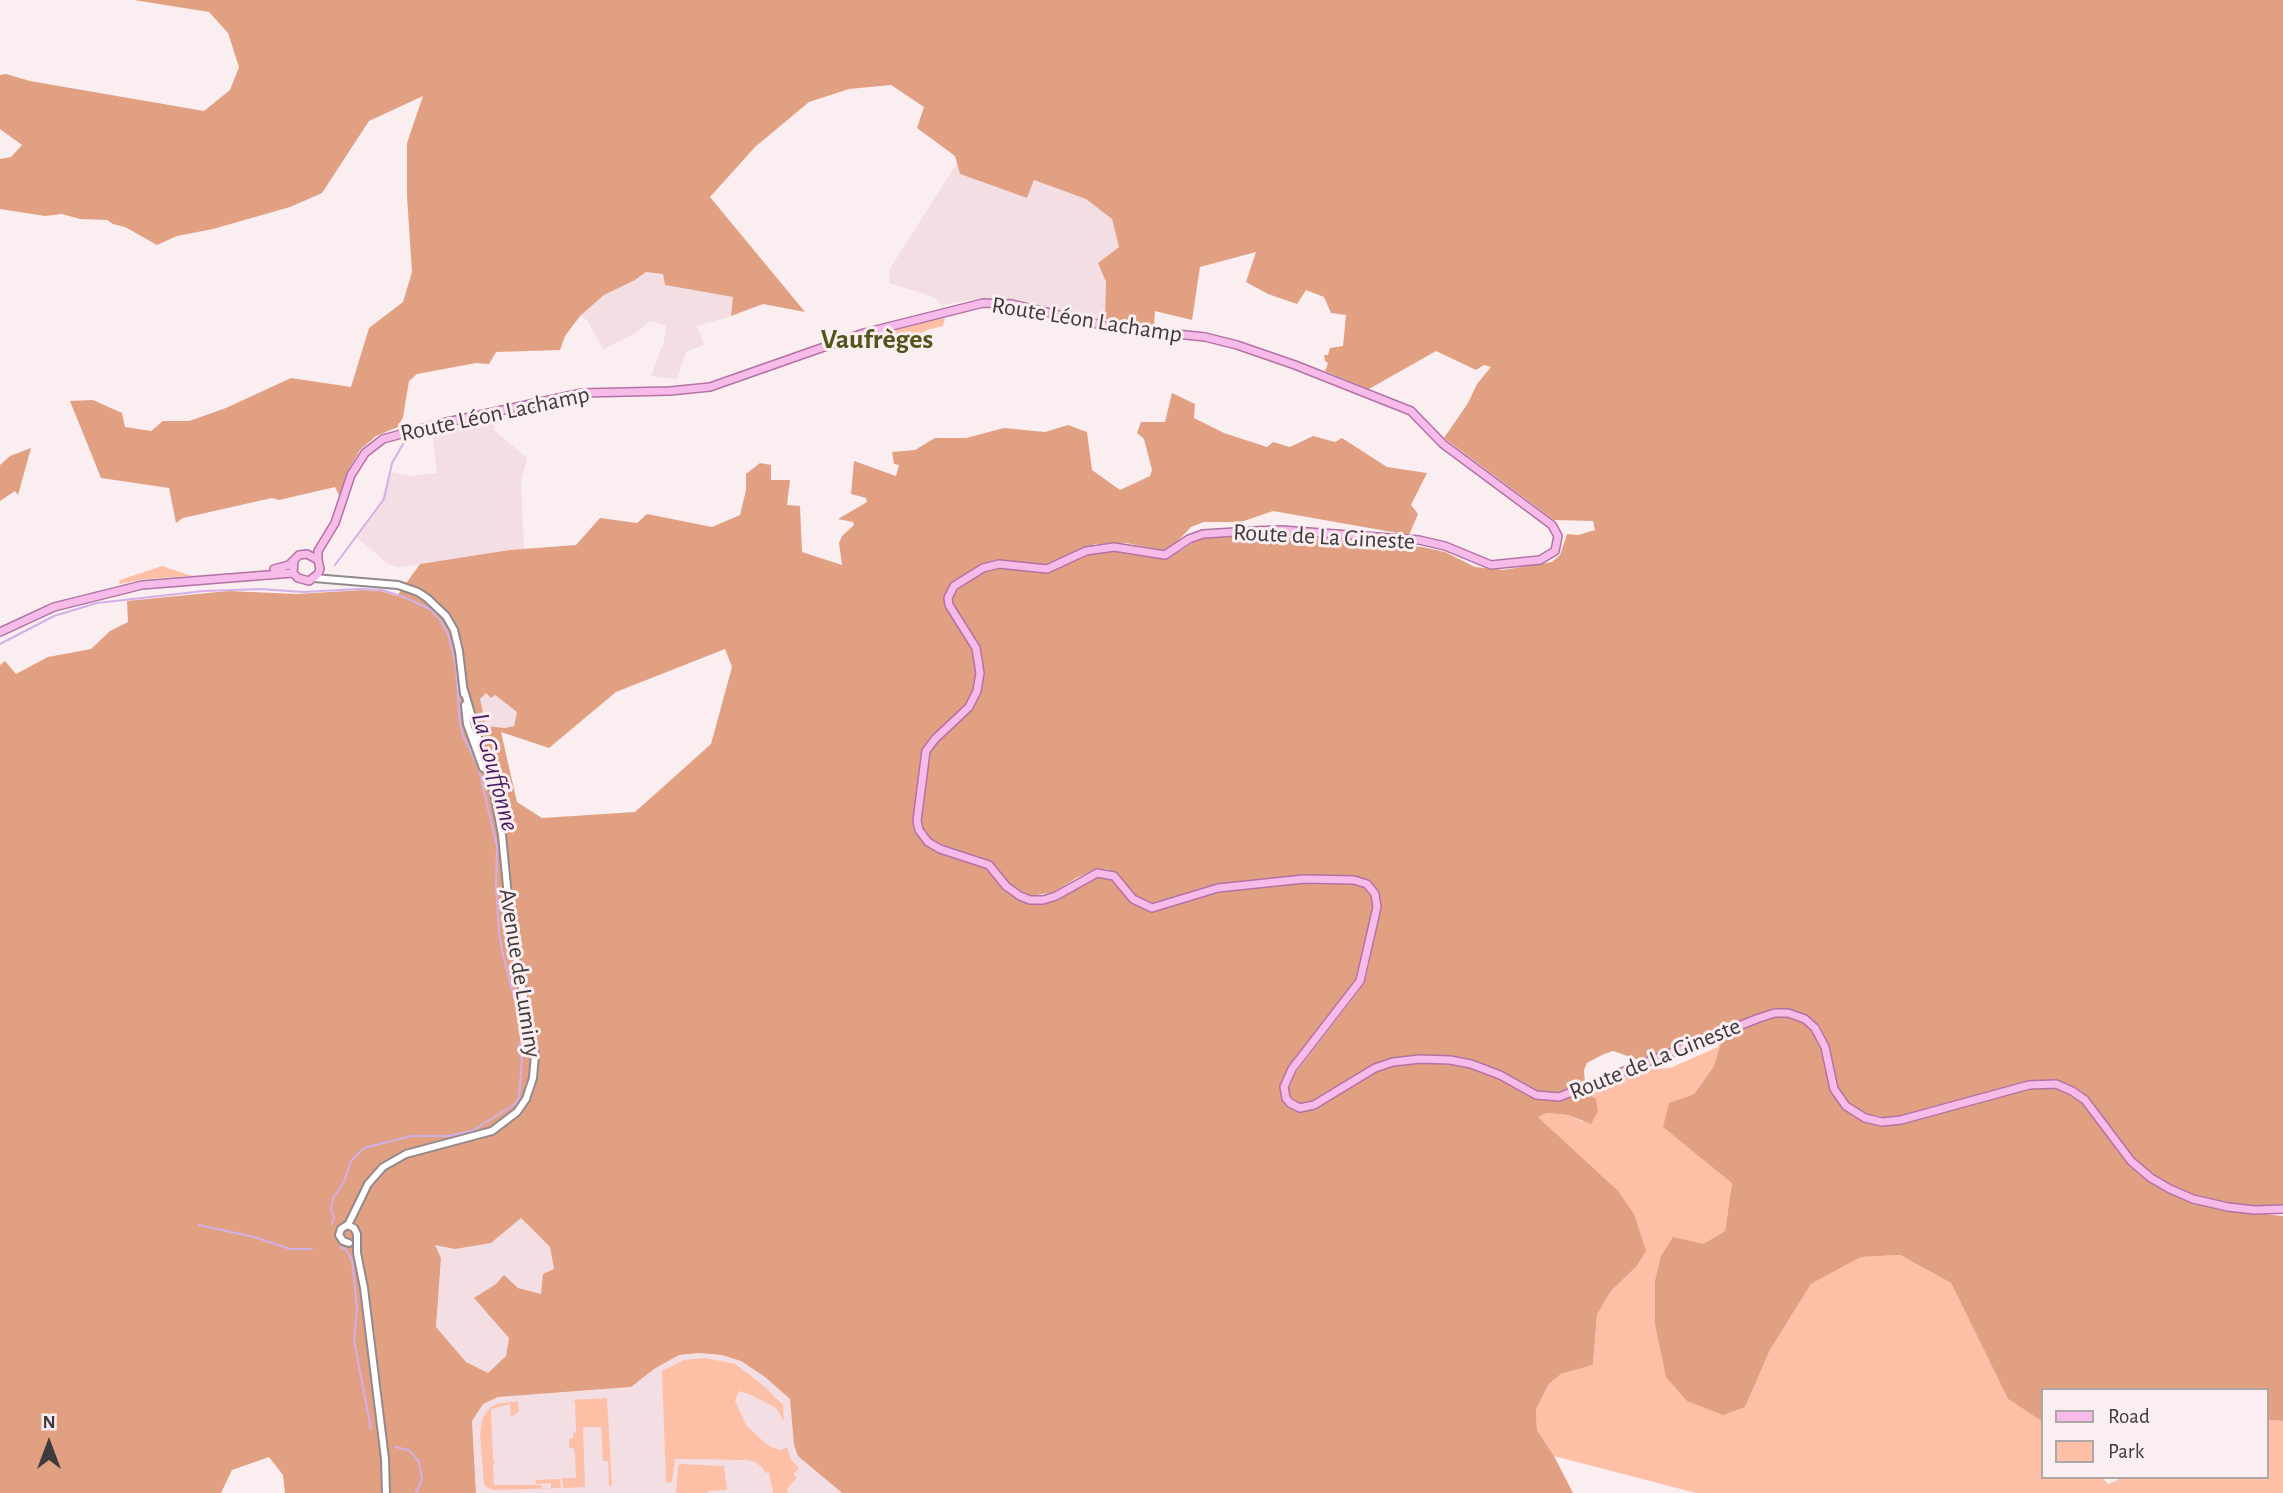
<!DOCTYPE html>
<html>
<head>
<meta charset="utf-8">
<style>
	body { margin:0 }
	#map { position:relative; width:2283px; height:1493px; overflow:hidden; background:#faeef1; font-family:"Alegreya Sans",sans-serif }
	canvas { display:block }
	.legend { position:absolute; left:2041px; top:1388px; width:228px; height:91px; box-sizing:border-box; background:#faeef1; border:2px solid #afa6a8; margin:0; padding:9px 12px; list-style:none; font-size:21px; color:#3f3a3b }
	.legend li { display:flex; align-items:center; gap:14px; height:35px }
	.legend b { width:35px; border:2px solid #afa6a8 }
	.north { position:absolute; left:14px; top:1409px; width:70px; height:70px; -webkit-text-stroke:5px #faeef1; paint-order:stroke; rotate:0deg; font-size:19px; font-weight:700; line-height:28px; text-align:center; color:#3f3a3b }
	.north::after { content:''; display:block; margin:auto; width:24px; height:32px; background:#3f3a3b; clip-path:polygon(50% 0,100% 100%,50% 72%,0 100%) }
</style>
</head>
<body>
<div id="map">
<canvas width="2283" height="1493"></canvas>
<ul class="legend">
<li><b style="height:9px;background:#f7bbea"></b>Road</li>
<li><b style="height:19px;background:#fdc0a6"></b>Park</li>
</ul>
<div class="north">N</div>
</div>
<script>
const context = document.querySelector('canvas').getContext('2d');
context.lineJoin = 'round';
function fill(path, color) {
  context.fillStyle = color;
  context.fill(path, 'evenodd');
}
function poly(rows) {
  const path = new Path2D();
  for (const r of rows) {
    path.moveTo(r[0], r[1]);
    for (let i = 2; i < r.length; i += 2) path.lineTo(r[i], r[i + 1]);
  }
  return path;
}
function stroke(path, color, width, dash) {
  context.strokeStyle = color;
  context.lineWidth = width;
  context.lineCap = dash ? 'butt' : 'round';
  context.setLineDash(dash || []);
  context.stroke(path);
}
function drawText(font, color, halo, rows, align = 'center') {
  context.font = font + ' "Alegreya Sans",sans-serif';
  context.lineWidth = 6;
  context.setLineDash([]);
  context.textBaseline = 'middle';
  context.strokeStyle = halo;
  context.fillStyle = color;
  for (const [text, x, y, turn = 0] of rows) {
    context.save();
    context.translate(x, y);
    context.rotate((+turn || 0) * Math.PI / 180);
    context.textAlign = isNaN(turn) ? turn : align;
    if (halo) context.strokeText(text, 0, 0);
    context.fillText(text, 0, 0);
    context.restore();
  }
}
fill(poly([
	[957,163,960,174,1027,198,1034,180,1086,199,1112,219,1119,247,1098,263,1106,282,1105,318,1154,325,1153,328,1107,323,1011,300,983,298,941,305,934,297,889,283,889,270],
	[646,272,663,274,665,285,733,297,731,316,697,326,704,345,686,352,677,378,675,379,651,376,664,341,666,326,650,321,636,333,603,349,587,320,580,316,604,295,635,280],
	[493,418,495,431,527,458,521,483,524,549,399,567,388,564,356,537,380,504,390,472,412,476,437,473,432,431],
	[486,693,495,694,517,712,514,726,505,728,486,726,480,699],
	[521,1218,550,1247,554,1269,541,1294,496,1284,475,1298,509,1338,506,1356,488,1374,466,1362,436,1327,441,1258,434,1244,455,1249,491,1243],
	[698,1353,723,1355,741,1361,765,1377,790,1399,794,1445,829,1483,842,1493,476,1493,472,1421,483,1404,498,1397,631,1387,654,1369,679,1355]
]), '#f3dee4');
fill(poly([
	[940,317,945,319,943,326,927,330,899,346,845,344],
	[162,566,192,576,144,579,120,584,119,581,123,579],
	[1723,1036,1714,1066,1694,1094,1669,1103,1732,1182,1725,1231,1703,1244,1745,1407,1770,1350,1811,1284,1861,1257,1900,1255,1951,1283,2008,1399,2043,1422,2043,1477,2102,1477,2108,1484,2124,1477,2267,1477,2267,1420,2283,1421,2283,1493,1696,1493,1554,1456,1537,1430,1536,1409,1549,1384,1561,1374,1593,1365,1597,1315,1611,1291,1636,1267,1568,1146,1538,1117,1547,1113,1568,1115,1583,1122,1593,1097,1580,1093,1647,1066,1651,1069,1670,1068,1718,1047],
	[705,1358,735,1364,764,1386,783,1405,784,1421,776,1408,749,1394,739,1391,735,1401,746,1425,765,1443,771,1447,780,1450,787,1447,791,1459,799,1469,793,1474,797,1477,786,1490,789,1493,773,1493,769,1472,765,1473,763,1468,755,1462,747,1460,675,1459,672,1482,666,1483,662,1371,684,1360],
	[607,1398,612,1486,609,1486,608,1461,603,1461,601,1427,583,1427,585,1487,563,1488,562,1478,576,1478,575,1454,573,1448,569,1448,569,1439,573,1438,573,1433,576,1432,575,1401,571,1400],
	[518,1401,519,1411,513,1416,508,1415,511,1415,510,1404,491,1409,493,1461,495,1461,493,1465,494,1485,541,1485,542,1488,551,1488,551,1483,536,1484,536,1480,560,1479,561,1488,494,1490,486,1487,484,1484,480,1434,483,1417,490,1408,497,1404],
	[681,1464,724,1466,727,1490,708,1491,708,1493,667,1493,676,1493,678,1466]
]), '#fdc0a6');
fill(poly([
	[134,0,2283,0,2283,1205,2255,1206,2229,1204,2195,1195,2172,1186,2153,1174,2134,1158,2088,1097,2074,1087,2056,1081,2029,1081,1900,1117,1887,1118,1867,1114,1849,1103,1838,1088,1829,1046,1819,1025,1807,1016,1789,1009,1775,1009,1758,1014,1642,1061,1613,1051,1604,1054,1587,1063,1584,1070,1585,1084,1559,1094,1542,1094,1532,1090,1502,1072,1472,1061,1451,1056,1420,1055,1392,1058,1374,1064,1313,1102,1301,1104,1289,1096,1288,1087,1290,1080,1360,989,1366,977,1381,907,1378,892,1369,881,1354,876,1304,875,1218,884,1152,904,1135,896,1116,873,1107,869,1096,869,1078,877,1054,892,1031,896,1009,884,991,862,942,845,930,839,923,829,921,821,930,753,938,742,973,709,981,692,984,674,979,647,953,604,952,597,957,588,984,571,999,568,1048,573,1088,555,1114,551,1168,559,1194,542,1206,537,1269,534,1422,547,1445,552,1475,567,1503,570,1552,562,1560,555,1567,534,1578,535,1595,530,1593,521,1554,520,1444,438,1468,403,1477,384,1491,367,1484,365,1476,370,1436,351,1369,389,1325,371,1328,363,1325,361,1324,355,1328,355,1330,348,1343,346,1346,315,1331,313,1324,297,1306,290,1297,304,1268,294,1246,282,1256,252,1200,267,1192,320,1155,311,1154,325,1105,319,1106,282,1098,263,1119,247,1112,219,1086,199,1034,180,1027,198,960,174,955,156,917,128,924,107,891,85,849,89,809,102,755,147,710,197,805,312,763,304,731,316,733,297,665,285,663,274,646,272,635,280,604,295,580,316,565,336,560,350,496,352,489,364,476,363,417,374,409,381,403,417,398,427,376,436,360,450,350,467,340,497,335,487,279,500,272,498,183,518,176,523,169,488,101,478,70,401,93,400,122,413,125,427,151,431,163,421,189,421,226,408,291,378,351,387,369,328,403,302,412,272,407,196,407,143,423,96,369,121,322,193,290,207,213,229,177,236,157,245,125,227,113,224,107,220,80,219,62,214,45,216,0,209,0,159,11,157,22,145,0,129,0,75,6,74,30,81,204,111,230,90,239,67,228,33,209,12],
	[1172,393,1195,404,1194,418,1224,433,1267,447,1273,442,1290,447,1313,436,1335,442,1342,438,1387,467,1427,473,1411,505,1418,514,1409,535,1273,511,1241,522,1204,522,1191,527,1170,549,1165,551,1126,543,1095,544,1048,564,1039,566,999,561,981,565,963,576,952,583,945,596,973,649,977,673,976,684,967,705,924,750,915,821,916,831,920,838,931,848,987,868,1004,888,1019,899,1043,902,1097,875,1112,878,1131,901,1138,906,1152,911,1209,892,1305,882,1354,882,1365,886,1372,895,1374,907,1356,982,1284,1077,1281,1093,1283,1100,1293,1109,1300,1111,1367,1075,1394,1064,1420,1061,1471,1067,1499,1078,1528,1096,1541,1100,1560,1100,1580,1093,1588,1094,1596,1099,1598,1111,1591,1124,1568,1115,1547,1113,1538,1117,1618,1191,1634,1214,1646,1251,1636,1267,1611,1291,1597,1315,1593,1365,1561,1374,1549,1384,1536,1409,1537,1430,1554,1456,1573,1493,842,1493,798,1456,794,1445,790,1399,765,1377,741,1361,722,1355,698,1353,679,1355,654,1369,631,1387,498,1397,483,1404,472,1421,476,1493,285,1493,283,1475,269,1457,232,1470,221,1493,0,1493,0,665,5,661,16,674,48,657,91,649,110,631,128,622,127,601,228,591,297,594,363,590,381,591,397,596,420,564,510,550,576,545,600,518,637,523,647,514,712,527,740,515,746,490,746,474,760,463,771,465,771,480,790,480,787,505,800,506,802,552,842,565,839,543,842,536,854,525,853,522,838,519,867,502,866,498,851,494,854,461,896,476,899,465,894,464,892,452,915,450,935,438,966,438,1004,428,1045,432,1068,425,1087,432,1092,470,1120,490,1150,476,1152,470,1144,439,1137,433,1141,422,1165,422],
	[725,649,732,667,711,744,635,812,542,818,517,802,501,732,549,748,616,692],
	[486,693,491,698,495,695,517,712,514,726,505,728,486,726,480,699],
	[521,1218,550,1247,554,1269,543,1274,541,1294,518,1288,504,1275,496,1284,474,1298,509,1338,506,1356,488,1373,466,1362,436,1327,441,1258,435,1245,455,1249,491,1243],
	[31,448,18,495,15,491,0,501,0,465,10,456],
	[1788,1016,1801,1020,1813,1030,1822,1048,1832,1091,1841,1105,1864,1121,1882,1125,1902,1123,2030,1088,2055,1087,2076,1096,2093,1113,2119,1151,2139,1172,2221,1209,2283,1216,2283,1421,2267,1420,2267,1390,2043,1390,2043,1422,2008,1399,1951,1283,1900,1255,1861,1257,1811,1284,1770,1350,1745,1407,1723,1415,1687,1401,1666,1377,1655,1324,1655,1281,1661,1256,1673,1237,1703,1244,1725,1231,1732,1183,1663,1127,1669,1103,1694,1094,1714,1066,1723,1036,1772,1017]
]), '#e2a083');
stroke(poly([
	[335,565,384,499,392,463,406,439],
	[0,644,54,616,97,603,204,591,261,589,303,592,359,589,382,590,404,597,432,610,442,623,448,634,456,666,460,723,463,736,478,766,497,846,496,884,499,933,503,955,519,1016,523,1040,519,1045,522,1060,519,1098,515,1104,472,1131,448,1136,411,1136,364,1148,351,1161,344,1182,333,1198,331,1208,334,1218,332,1224],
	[199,1225,254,1237,290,1249,312,1249],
	[340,1247,346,1250,352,1260,357,1309,354,1340,371,1429],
	[395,1447,409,1450,419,1462,422,1479,416,1493]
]), '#d3afe8', 2);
const secondary = poly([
	[314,578,398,585,418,592,427,598,446,616,454,630,459,651,464,694],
	[465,705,467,724,483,768],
	[348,1225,368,1184,383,1167,406,1154,492,1131,517,1112,526,1099,533,1078,535,1054,512,938,502,835,493,788,464,690],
	[349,1243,343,1241,339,1235,341,1229,347,1225,354,1228,357,1234,357,1253,364,1288,385,1459,386,1493]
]);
const primary = poly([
	[318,560,318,551,335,523,351,475,365,453,383,439,438,424,582,393,670,391,710,387,864,333,983,303,1012,304,1110,327,1205,337,1237,345,1295,365,1411,411,1443,444,1552,525,1558,536,1555,551,1540,560,1491,565,1445,546,1419,540,1281,530,1251,531,1203,534,1189,539,1165,555,1114,547,1086,551,1047,569,999,564,983,568,954,586,948,598,949,605,976,648,980,673,977,691,969,707,935,739,926,751,917,821,919,830,928,842,940,849,989,865,1006,886,1020,896,1030,900,1043,900,1056,896,1097,873,1114,876,1133,899,1152,908,1218,888,1304,879,1354,880,1367,884,1375,894,1377,907,1360,981,1292,1069,1284,1087,1286,1098,1290,1103,1300,1108,1314,1105,1375,1068,1393,1062,1420,1059,1450,1060,1471,1064,1500,1075,1536,1095,1559,1097,1759,1018,1775,1013,1788,1013,1805,1019,1815,1028,1825,1047,1834,1089,1846,1106,1865,1118,1882,1122,1901,1120,2029,1085,2056,1084,2072,1091,2085,1100,2131,1161,2151,1178,2170,1189,2193,1199,2228,1207,2255,1210,2283,1209],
	[274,569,289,565,299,555,307,554,318,560,320,569,318,574,309,581,298,578,293,573,294,561],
	[0,632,54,607,142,585,293,573]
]);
stroke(secondary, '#93898c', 10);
stroke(primary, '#b371a4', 10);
stroke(secondary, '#fff', 6);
stroke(primary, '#f7bbea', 7);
drawText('24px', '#3f3a3b', '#faeef1', [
	["Route Léon Lachamp",1087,320,9],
	["Route Léon Lachamp",495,414,-12],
	["Route de La Gineste",1324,537,3],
	["Avenue de Luminy",520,973,81],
	["Route de La Gineste",1655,1059,-22]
]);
drawText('italic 26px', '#491c5f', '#faeef1', [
	["La Gouffonne",495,772,75]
]);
drawText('bold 28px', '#51551b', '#faeef1', [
	["Vaufrèges",877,340]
]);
</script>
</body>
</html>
